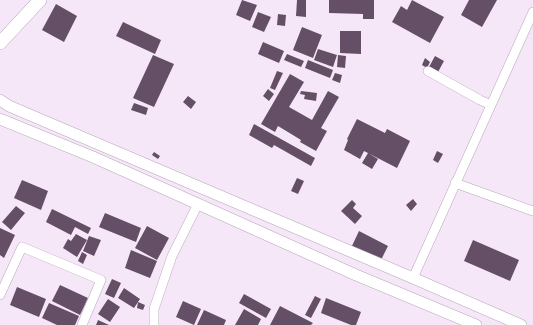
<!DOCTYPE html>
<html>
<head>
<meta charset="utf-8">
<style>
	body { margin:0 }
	canvas { display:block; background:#f6e7f8 }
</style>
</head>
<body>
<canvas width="533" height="325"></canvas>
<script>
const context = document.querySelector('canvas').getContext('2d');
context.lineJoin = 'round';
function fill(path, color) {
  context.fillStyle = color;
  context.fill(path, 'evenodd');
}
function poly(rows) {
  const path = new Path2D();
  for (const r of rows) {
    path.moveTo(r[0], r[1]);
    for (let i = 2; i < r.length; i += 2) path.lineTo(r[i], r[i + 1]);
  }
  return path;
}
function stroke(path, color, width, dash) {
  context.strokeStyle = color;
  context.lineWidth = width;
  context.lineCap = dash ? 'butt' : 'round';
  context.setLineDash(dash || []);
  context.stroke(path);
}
fill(poly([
	[242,0,257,5,250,21,236,15],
	[297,0,306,0,306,17,296,16],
	[329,0,374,0,374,19,363,19,363,14,329,13],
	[412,0,444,17,430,43,392,22,401,6,407,10],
	[469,0,497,0,482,27,461,15],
	[56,4,77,16,64,42,42,30],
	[258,12,271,17,264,32,252,27],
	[278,14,286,15,285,26,277,25],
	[123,22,161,40,155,54,116,36],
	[302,27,322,35,313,58,293,50],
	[340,31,361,31,361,54,340,53],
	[263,42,284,51,279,63,258,54],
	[318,49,337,55,333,67,314,60],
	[287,54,304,61,301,67,284,60],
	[153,55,174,64,154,107,133,98],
	[338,55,346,56,345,68,337,67],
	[435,56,444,61,438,72,429,67],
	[425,58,430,62,427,68,422,65],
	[308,60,333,70,330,78,305,68],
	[277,71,283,73,275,90,270,88],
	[335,73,342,75,340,83,332,80],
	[290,74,304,82,289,107,312,120,328,91,339,97,321,128,327,131,316,151,300,142,301,140,278,126,275,132,261,124],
	[268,89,274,94,269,101,263,96],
	[301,91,317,93,316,101,304,99,305,95,300,94],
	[188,96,196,102,191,109,183,102],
	[134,103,148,108,146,115,131,110],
	[357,119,385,133,387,129,410,141,397,168,364,151,360,159,344,150,348,140,347,139],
	[254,124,315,158,311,166,274,145,272,148,249,135],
	[437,151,443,154,438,163,433,160],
	[154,152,160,156,158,159,152,155],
	[368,153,378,159,372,169,362,163],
	[297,178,304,181,298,194,291,191],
	[22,180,48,191,41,210,14,198],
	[413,199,417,204,411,211,406,205],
	[352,200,356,204,353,208,362,216,355,224,341,211],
	[16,206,25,213,11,230,2,222],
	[52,209,91,228,88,234,75,227,71,235,46,222],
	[105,213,141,228,136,242,99,227],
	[147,226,169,238,157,260,135,248],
	[0,228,15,235,4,258,0,255],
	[359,231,388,246,380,262,351,248],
	[76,234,87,240,77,257,63,248,68,239,71,241],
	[89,236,101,240,94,256,83,251],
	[473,240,519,260,510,281,464,261],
	[131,250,157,261,150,278,125,268],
	[82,252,87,255,83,264,78,261],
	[112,279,121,283,114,298,105,294],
	[60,285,88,298,80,315,52,301],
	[17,287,46,299,39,317,10,305],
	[124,288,140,299,134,308,118,298],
	[244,294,271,309,266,318,239,303],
	[315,296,321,299,311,318,305,315],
	[326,298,361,312,356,325,351,325,321,313],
	[108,299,120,307,110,322,98,314],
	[183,301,201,309,194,325,176,317],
	[138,302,145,305,143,310,137,308],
	[49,303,79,316,75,325,57,325,42,318],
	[280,306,313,323,311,325,270,325],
	[244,309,261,319,258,325,235,325],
	[204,310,226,320,224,325,197,325],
	[98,320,109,325,96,325]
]), '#644f67');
const minor = poly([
	[428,71,480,100,491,105],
	[455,183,533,211],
	[413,278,533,12],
	[0,295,22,247,101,280,82,325],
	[154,325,154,309,172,256,198,204]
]);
const tertiary = poly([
	[0,100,9,106,413,278,521,325],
	[0,119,93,157,198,204,356,275,476,325]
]);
const primary = poly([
	[0,43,40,0]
]);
stroke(minor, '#b6a8b8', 10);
stroke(tertiary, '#b6a8b8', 12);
stroke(primary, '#b6a8b8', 14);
stroke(minor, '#fff', 9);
stroke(tertiary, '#fff', 11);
stroke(primary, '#fff', 13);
</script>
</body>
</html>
